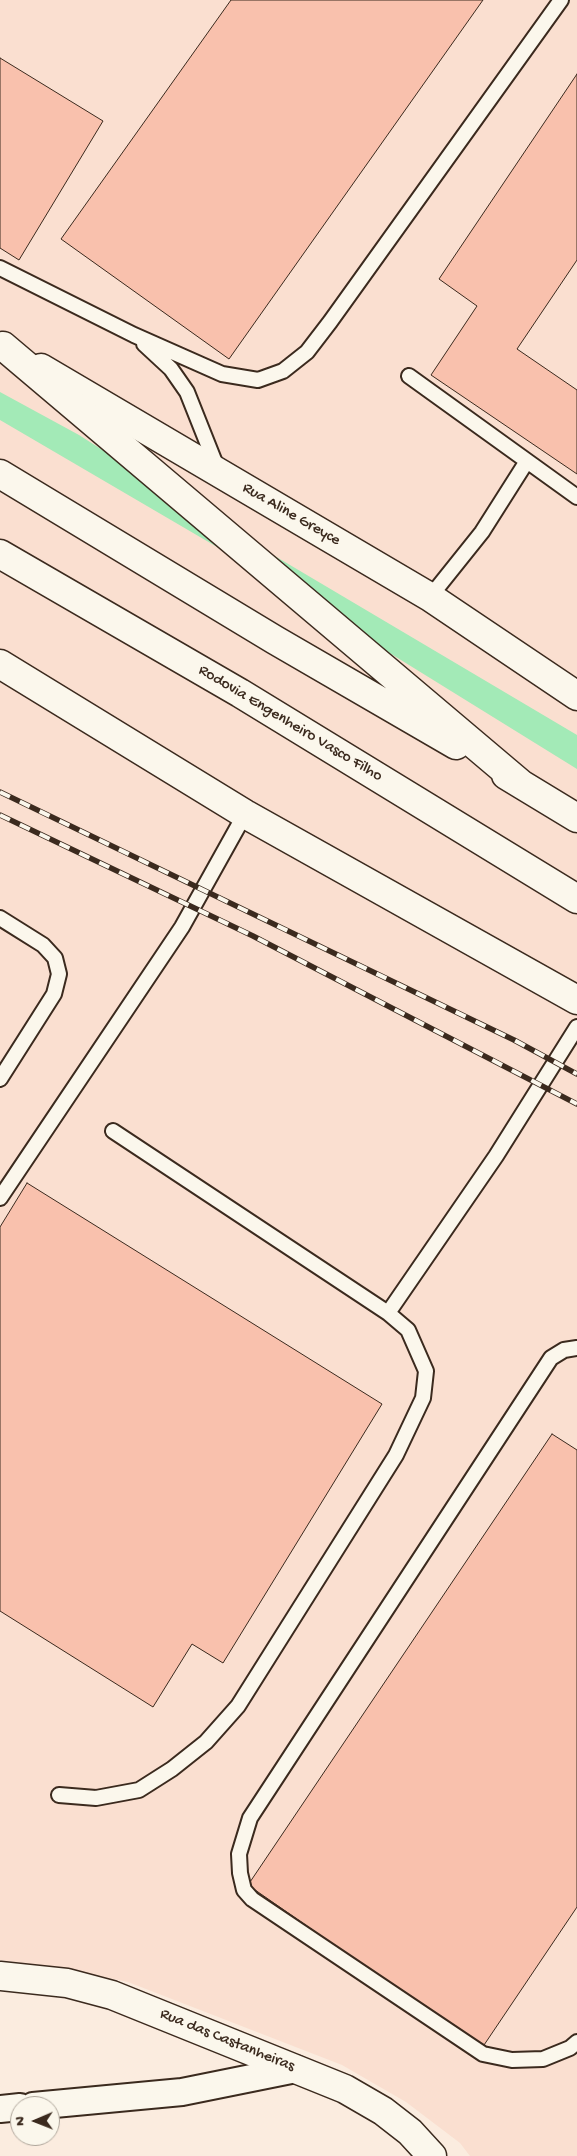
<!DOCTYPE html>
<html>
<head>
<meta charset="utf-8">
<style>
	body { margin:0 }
	#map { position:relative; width:577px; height:2156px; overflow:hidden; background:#fbecdf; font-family:"Gochi Hand",sans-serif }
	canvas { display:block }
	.north { position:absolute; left:10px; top:2096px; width:50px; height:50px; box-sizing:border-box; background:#fbf7ec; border:1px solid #aea59a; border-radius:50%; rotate:269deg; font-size:14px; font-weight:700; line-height:20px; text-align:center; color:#3b2a1e }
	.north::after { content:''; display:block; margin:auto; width:18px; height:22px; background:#3b2a1e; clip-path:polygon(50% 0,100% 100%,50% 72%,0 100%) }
</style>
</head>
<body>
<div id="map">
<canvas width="577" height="2156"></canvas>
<div class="north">N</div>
</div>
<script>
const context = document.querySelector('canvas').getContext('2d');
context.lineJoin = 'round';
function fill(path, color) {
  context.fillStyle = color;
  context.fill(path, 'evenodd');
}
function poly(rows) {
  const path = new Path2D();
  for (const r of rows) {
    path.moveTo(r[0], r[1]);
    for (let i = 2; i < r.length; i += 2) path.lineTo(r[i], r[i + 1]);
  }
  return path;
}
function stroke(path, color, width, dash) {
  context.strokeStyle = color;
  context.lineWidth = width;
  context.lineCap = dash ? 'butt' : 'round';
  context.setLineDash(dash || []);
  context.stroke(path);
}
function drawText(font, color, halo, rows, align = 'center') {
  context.font = font + ' "Gochi Hand",sans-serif';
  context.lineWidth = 4;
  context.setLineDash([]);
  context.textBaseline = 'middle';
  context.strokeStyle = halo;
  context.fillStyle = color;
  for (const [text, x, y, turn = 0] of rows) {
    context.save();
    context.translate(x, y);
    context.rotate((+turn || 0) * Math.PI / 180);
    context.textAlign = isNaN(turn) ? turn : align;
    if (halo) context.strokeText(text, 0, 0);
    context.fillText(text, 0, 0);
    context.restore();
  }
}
fill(poly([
	[0,0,577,0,577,2156,470,2156,460,2143,406,2102,342,2065,128,1982,65,1969,0,1960]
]), '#fadfd0');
fill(poly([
	[0,392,79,435,187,504,577,735,577,769,241,561,0,420]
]), '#a3eab7');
const building = poly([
	[231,0,483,0,229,359,61,239,231,0],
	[0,58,103,121,19,260,0,248,0,58],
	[577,74,577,260,517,349,577,390,577,474,431,375,477,306,439,279,577,74],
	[27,1183,382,1404,223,1663,192,1644,153,1707,0,1611,0,1227,27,1183],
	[552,1434,577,1450,577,1907,482,2048,248,1885,552,1434]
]);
fill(building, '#f9c1ad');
stroke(building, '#3b2a1e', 1);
const service = poly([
	[0,268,134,335,222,374,258,380,283,371,307,352,330,322,561,0],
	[144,344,171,369,187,392,218,470],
	[409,376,577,497],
	[430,597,482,532,527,461],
	[0,918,43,945,55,958,59,974,54,994,0,1079],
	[0,1198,182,927,245,814],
	[388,1313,496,1156,577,1027],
	[577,1348,564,1350,551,1358,250,1818,239,1854,240,1873,244,1890,252,1899,483,2054,512,2060,543,2059,570,2048,577,2042],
	[59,1795,96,1798,139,1790,172,1769,206,1742,238,1706,396,1455,423,1398,426,1371,408,1330,388,1313,113,1131]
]);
const minor = poly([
	[33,2106,182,2092,296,2069],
	[0,2109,20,2107]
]);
const secondary = poly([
	[41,368,430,597,577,696],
	[0,664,245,814,577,1000],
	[0,1976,67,1983,112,1995,345,2089,383,2111,410,2132,432,2156]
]);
const motorway = poly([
	[3,346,521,784],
	[0,474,275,640,456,745],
	[0,554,240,693,577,899],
	[506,775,577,818]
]);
stroke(service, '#3b2a1e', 18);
stroke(minor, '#3b2a1e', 30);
stroke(secondary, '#3b2a1e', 31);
stroke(motorway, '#3b2a1e', 31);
stroke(service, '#fbf7ec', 14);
stroke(minor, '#fbf7ec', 26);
stroke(secondary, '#fbf7ec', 28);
stroke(motorway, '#fbf7ec', 28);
const rail = poly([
	[0,792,514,1040,577,1074],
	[0,815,253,936,577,1104]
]);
stroke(rail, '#3b2a1e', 5.5);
stroke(rail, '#fbf7ec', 4, [11]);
drawText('16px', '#3b2a1e', '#fbf7ec', [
	["Rua Aline Greyce",291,515,30],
	["Rodovia Engenheiro Vasco Filho",290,724,31],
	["Rua das Castanheiras",227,2041,22]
]);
</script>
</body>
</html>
